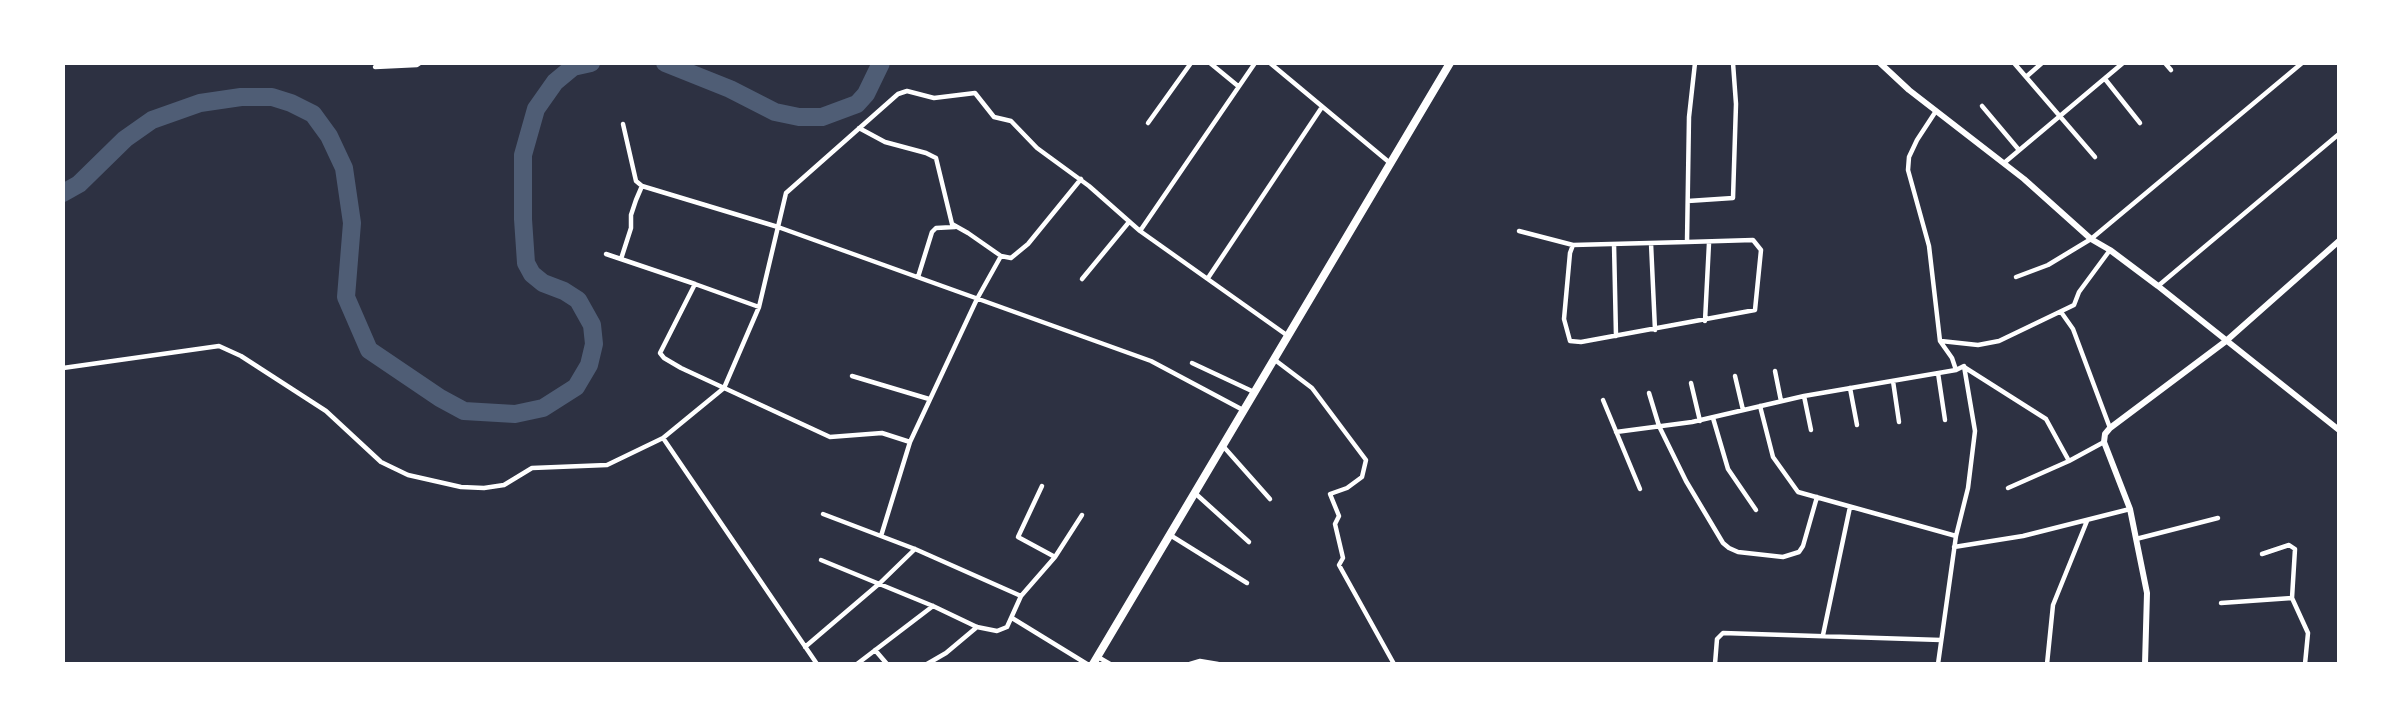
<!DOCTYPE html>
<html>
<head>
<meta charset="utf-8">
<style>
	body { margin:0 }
	#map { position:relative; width:2402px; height:727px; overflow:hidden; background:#2d3142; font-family:"Alegreya Sans",sans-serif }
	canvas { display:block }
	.frame { position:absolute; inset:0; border:65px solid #fff; pointer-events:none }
</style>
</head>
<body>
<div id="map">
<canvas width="2402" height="727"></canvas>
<div class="frame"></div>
</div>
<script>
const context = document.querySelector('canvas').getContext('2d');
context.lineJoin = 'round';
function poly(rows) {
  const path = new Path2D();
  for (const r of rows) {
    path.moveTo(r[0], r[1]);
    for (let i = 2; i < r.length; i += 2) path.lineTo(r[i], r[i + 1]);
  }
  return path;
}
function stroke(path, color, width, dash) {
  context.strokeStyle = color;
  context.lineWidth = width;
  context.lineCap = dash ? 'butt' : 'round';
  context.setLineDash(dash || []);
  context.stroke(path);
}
stroke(poly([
	[665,63,730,89,775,112,799,117,822,117,857,104,866,94,881,63],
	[63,193,79,184,125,139,152,120,200,103,241,97,272,97,291,103,313,114,329,136,344,168,352,223,346,297,369,350,440,398,464,411,515,414,543,408,576,387,589,365,594,344,592,325,578,300,564,291,543,283,532,274,526,263,523,219,523,155,536,109,555,82,573,67,591,63]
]), '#4f5d75', 18);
stroke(poly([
	[1210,63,1238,86],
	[1270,63,1390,163],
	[2014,63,2095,157],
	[2165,63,2171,70],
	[375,67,417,65,420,63],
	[2026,77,2042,63],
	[2105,79,2140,123],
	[1982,106,2019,150],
	[1936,111,1917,140,1909,157,1908,170,1929,246,1940,341,1952,358,1956,370,1964,366,1975,431,1968,488,1956,536,1938,664],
	[1148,123,1191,63],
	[623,124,636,181,642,186,778,227,1151,361,1243,410],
	[859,128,885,142,926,153,936,158,952,224,968,233,1001,256],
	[2004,163,2123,63],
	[1688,201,1733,198,1736,104,1733,63],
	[1140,231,1255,63],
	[1519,231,1573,245,1687,242,1689,117,1695,63],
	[1651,243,1655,330],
	[1614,244,1616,336],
	[1573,245,1570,253,1564,319,1570,341,1581,342,1755,310,1761,250,1753,240,1687,242],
	[606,254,695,284],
	[621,259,631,228,631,215,636,200,642,186],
	[918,277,932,232,936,228,955,227],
	[2016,277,2048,265,2091,239,2302,63],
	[1208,278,1322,107],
	[1082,279,1129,222],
	[2158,286,2339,134],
	[759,307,695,284,660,353,664,358,681,368,830,437,882,433,910,442,977,299,1001,256,1011,258,1028,244,1081,179],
	[2061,312,2073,329,2110,428],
	[1705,321,1709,243],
	[1941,341,1978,345,1999,341,2074,305,2079,292,2110,250],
	[1275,360,1312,388,1366,460,1362,477,1347,488,1330,494,1339,516,1335,524,1343,558,1339,565,1394,664],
	[1192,363,1254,392],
	[1964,367,2046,419,2069,461,2104,442],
	[63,368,219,346,241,356,326,411,381,462,408,475,461,487,484,488,504,485,532,468,607,465,663,438,724,388,759,307,786,193,898,94,907,91,934,98,975,93,994,117,1011,121,1037,148,1089,186,1140,231,1288,336],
	[1775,371,1781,401],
	[1938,373,1945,420],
	[852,376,929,399],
	[1735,376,1743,410],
	[1893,381,1899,422],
	[1691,383,1700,421],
	[1850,388,1857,425],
	[1649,393,1659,426,1686,481,1723,543,1729,548,1738,552,1783,557,1799,552,1803,546,1817,497],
	[1804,396,1811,430],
	[1603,400,1640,489],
	[1760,406,1773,457,1798,492,1956,536],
	[1713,418,1728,469,1756,510],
	[1616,432,1692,422,1804,396,1956,370],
	[663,438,817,664],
	[1223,446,1270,499],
	[2008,488,2069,461],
	[1196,494,1249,542],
	[1170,535,1247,583],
	[881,536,910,442],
	[2136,539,2218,518],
	[1954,547,2023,536,2130,509],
	[2262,554,2289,545,2295,549,2292,598],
	[1055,557,1082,515],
	[821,560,933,606,977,627,997,631,1007,627,1021,596,915,549,823,514],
	[1021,596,1055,557,1018,537,1042,486],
	[2221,603,2292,598,2308,633,2305,664],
	[1012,618,1087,664],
	[1823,635,1850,507],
	[805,647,880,583,915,549],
	[875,650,887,664],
	[1098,657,1110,664],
	[857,664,933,606],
	[927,664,946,653,977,627],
	[1190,664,1200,661,1218,664],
	[1715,664,1717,639,1723,633,1941,640],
	[2047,664,2053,605,2087,521]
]), '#fff', 4.5);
stroke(poly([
	[1880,63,1909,90,2024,179,2091,239,2110,250,2158,286,2339,430],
	[2145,664,2147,593,2130,509,2104,442,2105,434,2110,428,2226,341,2339,241]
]), '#fff', 6);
stroke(poly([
	[1093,664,1450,63]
]), '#fff', 8);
</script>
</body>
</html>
